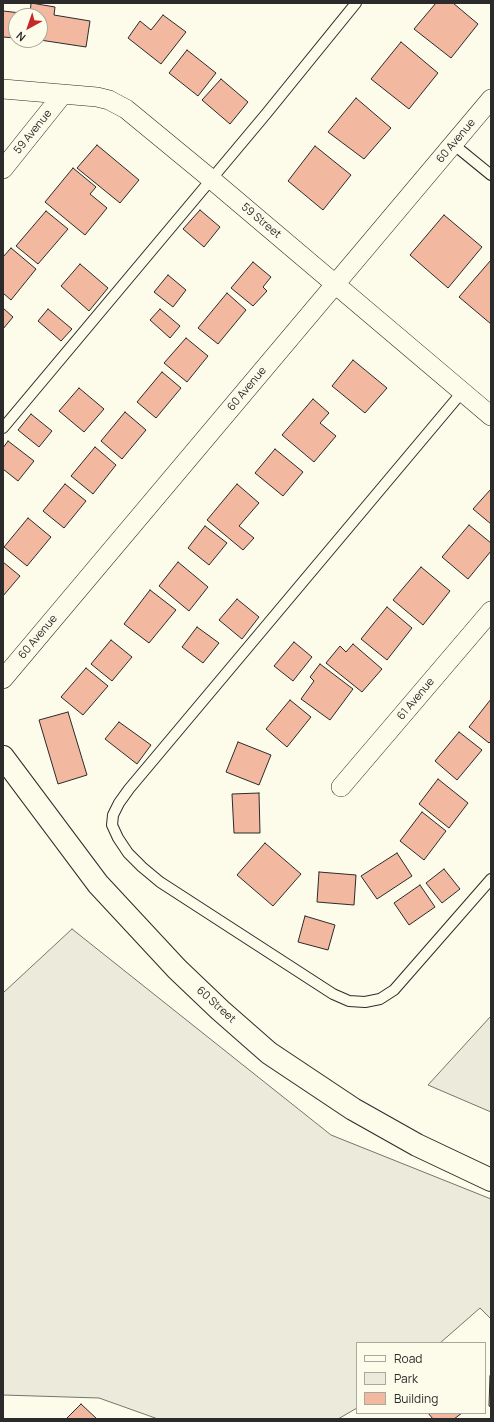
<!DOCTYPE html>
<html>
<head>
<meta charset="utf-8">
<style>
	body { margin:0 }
	#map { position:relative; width:494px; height:1422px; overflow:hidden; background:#fdfbea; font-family:Manrope,sans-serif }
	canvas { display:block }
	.frame { position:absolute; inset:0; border:4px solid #2b2b2b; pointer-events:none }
	.legend { position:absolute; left:356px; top:1342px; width:130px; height:72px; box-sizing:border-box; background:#fdfbea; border:1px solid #a9a89e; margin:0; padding:5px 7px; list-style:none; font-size:12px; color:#2b2b2b }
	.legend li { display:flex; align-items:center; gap:8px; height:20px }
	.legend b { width:20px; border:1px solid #a9a89e }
	.north { position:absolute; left:8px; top:8px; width:40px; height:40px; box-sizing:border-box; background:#fdfbea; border:1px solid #a9a89e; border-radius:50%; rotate:220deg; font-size:11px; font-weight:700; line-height:16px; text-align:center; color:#2b2b2b }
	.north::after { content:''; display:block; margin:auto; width:14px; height:18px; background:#c62828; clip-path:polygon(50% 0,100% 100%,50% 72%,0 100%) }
</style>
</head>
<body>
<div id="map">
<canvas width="494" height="1422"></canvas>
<div class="frame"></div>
<ul class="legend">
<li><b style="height:5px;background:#fdfbea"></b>Road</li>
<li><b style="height:11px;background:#ecebdb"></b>Park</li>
<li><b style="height:11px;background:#f2b8a0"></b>Building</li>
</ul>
<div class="north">N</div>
</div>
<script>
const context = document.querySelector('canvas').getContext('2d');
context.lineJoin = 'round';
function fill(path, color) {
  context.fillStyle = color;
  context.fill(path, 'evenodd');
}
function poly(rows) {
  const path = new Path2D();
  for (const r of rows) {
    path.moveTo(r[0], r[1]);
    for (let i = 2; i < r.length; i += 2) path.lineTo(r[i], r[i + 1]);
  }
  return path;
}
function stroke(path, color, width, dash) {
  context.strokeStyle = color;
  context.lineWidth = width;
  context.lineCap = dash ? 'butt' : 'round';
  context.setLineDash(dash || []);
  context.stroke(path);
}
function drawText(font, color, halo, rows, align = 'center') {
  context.font = font + ' Manrope,sans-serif';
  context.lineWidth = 3;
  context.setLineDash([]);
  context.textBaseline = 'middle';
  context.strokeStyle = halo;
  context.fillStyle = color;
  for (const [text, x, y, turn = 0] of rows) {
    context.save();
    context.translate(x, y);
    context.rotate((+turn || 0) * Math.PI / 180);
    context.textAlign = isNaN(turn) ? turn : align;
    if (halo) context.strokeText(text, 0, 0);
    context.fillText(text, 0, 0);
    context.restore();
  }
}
const green = poly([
	[72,929,331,1135,491,1199,491,1319,480,1308,440,1343,357,1343,357,1408,338,1419,158,1419,99,1398,3,1395,3,993,72,929],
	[491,1016,491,1112,428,1085,491,1016]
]);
fill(green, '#ecebdb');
stroke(green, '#74746e', 1);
const building = poly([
	[31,3,55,7,54,15,90,21,86,47,40,40,40,16,30,16,31,3],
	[436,3,453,3,478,24,451,58,414,29,436,3],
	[3,11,21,13,20,16,16,16,16,38,3,37,3,11],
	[163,15,186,32,161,64,128,38,140,21,151,30,163,15],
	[401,42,438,73,409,109,371,79,401,42],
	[187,50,216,73,198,96,169,73,187,50],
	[221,79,248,102,230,124,202,100,221,79],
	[356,98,391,128,364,159,328,132,356,98],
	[97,145,139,180,120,203,77,168,97,145],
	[315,146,351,175,323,210,288,181,315,146],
	[73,168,96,187,90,194,107,208,85,235,45,202,73,168],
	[200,210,220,227,204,247,183,229,200,210],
	[46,211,68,229,38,264,16,246,46,211],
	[444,215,482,247,448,288,410,255,444,215],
	[11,248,36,269,11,300,3,293,3,257,11,248],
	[491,260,491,324,459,297,491,260],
	[253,262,271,277,263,287,267,291,253,306,231,288,253,262],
	[80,264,108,288,89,311,61,286,80,264],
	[168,275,186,290,173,307,154,292,168,275],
	[227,293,246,310,218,344,198,328,227,293],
	[3,308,13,317,3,329,3,308],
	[48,309,72,329,61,341,38,321,48,309],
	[160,309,180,326,170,338,150,320,160,309],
	[186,338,208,356,187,382,164,363,186,338],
	[353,360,387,388,365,413,332,386,353,360],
	[162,372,181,388,156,418,137,402,162,372],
	[79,388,104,409,84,432,59,411,79,388],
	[313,399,329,413,320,423,336,436,314,462,282,435,313,399],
	[125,412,146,430,122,459,101,441,125,412],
	[31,414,52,431,39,447,18,430,31,414],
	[8,441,34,461,18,481,3,469,3,448,8,441],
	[95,447,116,465,93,494,71,476,95,447],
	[275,449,303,472,283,496,255,473,275,449],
	[65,484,86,501,64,528,43,511,65,484],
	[237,484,259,503,239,526,254,538,243,550,207,520,237,484],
	[491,489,491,524,473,509,491,489],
	[28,518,51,537,27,566,4,547,28,518],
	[469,525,491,543,491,551,468,579,442,557,469,525],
	[205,526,227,543,209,565,188,548,205,526],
	[3,562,20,576,3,596,3,562],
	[178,562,208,587,189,611,159,586,178,562],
	[421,567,450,591,423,625,393,600,421,567],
	[150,590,176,610,149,643,124,624,150,590],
	[237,599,259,617,242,639,219,620,237,599],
	[387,607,412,628,387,660,361,639,387,607],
	[197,627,219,643,203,663,182,647,197,627],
	[111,640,132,657,112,681,91,664,111,640],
	[294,642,312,657,293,681,274,666,294,642],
	[353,644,382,669,362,692,326,663,340,646,346,652,353,644],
	[320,664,353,689,330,720,301,699,314,681,310,677,320,664],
	[86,668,108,686,83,715,61,697,86,668],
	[491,699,491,741,489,743,469,727,491,699],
	[290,700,311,717,287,747,266,729,290,700],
	[68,712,87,775,58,784,39,720,68,712],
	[119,722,151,745,137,764,105,739,119,722],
	[459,732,482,750,457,780,435,761,459,732],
	[238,742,271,755,259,785,226,772,238,742],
	[438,779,468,803,449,828,419,804,438,779],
	[259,793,260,833,234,833,232,794,259,793],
	[422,812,446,831,424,860,400,841,422,812],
	[265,843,301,874,273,906,237,875,265,843],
	[397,853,412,876,377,899,361,876,397,853],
	[444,869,460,889,442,903,426,883,444,869],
	[319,872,356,875,354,905,317,902,319,872],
	[420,885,435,907,409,925,394,903,420,885],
	[305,916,335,925,328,950,298,942,305,916],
	[490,1376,491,1376,491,1407,489,1406,490,1376],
	[81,1404,97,1419,66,1419,81,1404],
	[428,1413,462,1413,454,1419,433,1419,428,1413]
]);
fill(building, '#f2b8a0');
stroke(building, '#2b2b2b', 1);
const lane = poly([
	[453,144,491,175],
	[463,391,129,789,119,803,113,815,112,825,118,838,128,853,142,867,160,882,333,994,349,1001,365,1002,380,999,394,990,491,879],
	[3,428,266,114,356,3]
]);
const street = poly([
	[3,89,97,97,109,100,126,109,211,179,491,416],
	[3,169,63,94],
	[3,679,491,99],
	[341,787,491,611]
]);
const secondary = poly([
	[3,757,98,884,177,969,220,1010,269,1053,353,1109,417,1145,491,1180]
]);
stroke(lane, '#2b2b2b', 12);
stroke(street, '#2b2b2b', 20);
stroke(secondary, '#2b2b2b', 24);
stroke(lane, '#fdfbea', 10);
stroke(street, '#fdfbea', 19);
stroke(secondary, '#fdfbea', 22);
drawText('11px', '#2b2b2b', '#fdfbea', [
	["59 Avenue",33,132,-51],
	["60 Avenue",456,141,-50],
	["59 Street",261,221,40],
	["60 Avenue",247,389,-50],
	["60 Avenue",38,637,-50],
	["61 Avenue",416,699,-50],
	["60 Street",216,1005,42]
]);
</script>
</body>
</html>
